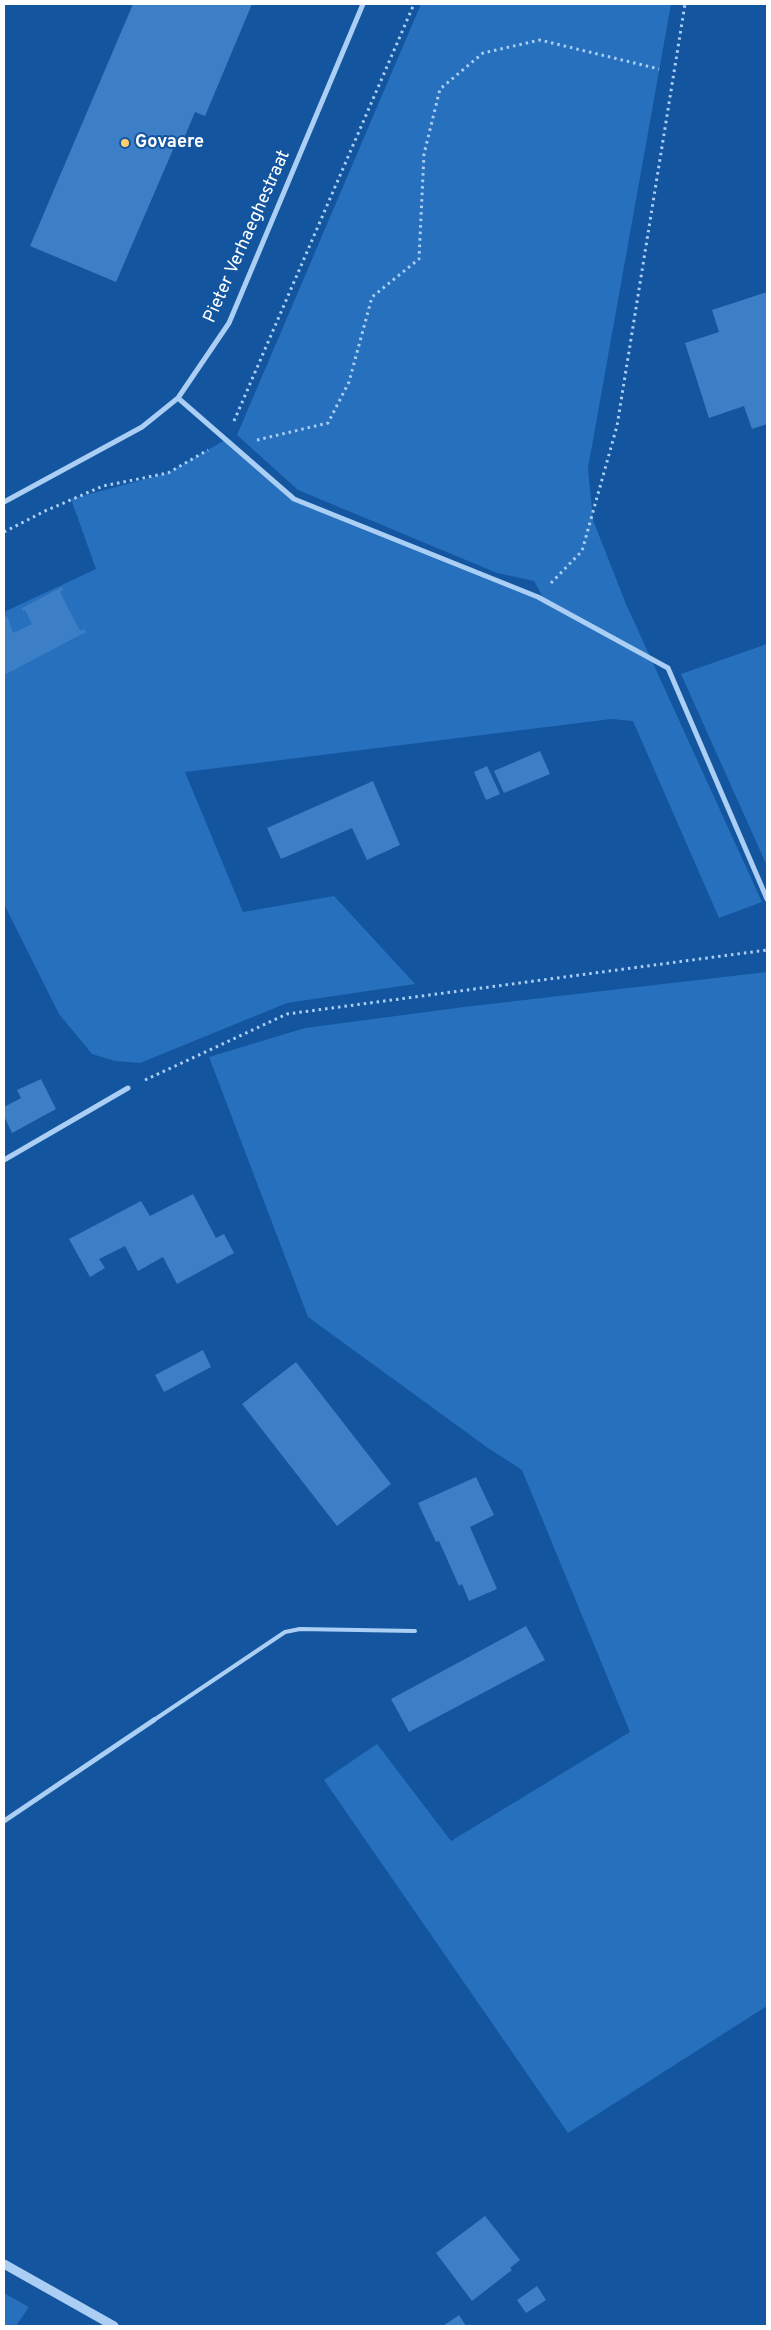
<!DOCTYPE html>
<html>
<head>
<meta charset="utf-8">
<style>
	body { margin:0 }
	#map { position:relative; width:771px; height:2330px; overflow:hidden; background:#13559f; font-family:Overpass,sans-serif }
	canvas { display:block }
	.frame { position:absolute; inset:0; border:5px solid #fff; pointer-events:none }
</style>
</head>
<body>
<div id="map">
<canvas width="771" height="2330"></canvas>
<div class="frame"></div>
</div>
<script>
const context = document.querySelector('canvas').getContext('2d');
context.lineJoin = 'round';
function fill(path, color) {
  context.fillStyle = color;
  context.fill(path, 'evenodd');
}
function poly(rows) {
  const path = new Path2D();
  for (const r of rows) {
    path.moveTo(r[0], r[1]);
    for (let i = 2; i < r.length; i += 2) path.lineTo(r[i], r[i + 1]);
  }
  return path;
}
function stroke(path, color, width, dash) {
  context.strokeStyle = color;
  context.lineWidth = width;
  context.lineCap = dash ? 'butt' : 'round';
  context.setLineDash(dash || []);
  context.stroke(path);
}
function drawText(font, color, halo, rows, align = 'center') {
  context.font = font + ' Overpass,sans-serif';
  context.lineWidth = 4;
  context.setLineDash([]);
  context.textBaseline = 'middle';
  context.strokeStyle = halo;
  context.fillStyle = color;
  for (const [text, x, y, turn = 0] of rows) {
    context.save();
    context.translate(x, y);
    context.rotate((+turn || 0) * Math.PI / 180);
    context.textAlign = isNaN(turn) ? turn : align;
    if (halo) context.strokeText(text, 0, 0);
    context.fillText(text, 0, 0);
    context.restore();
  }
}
fill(poly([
	[421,4,671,4,588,468,593,520,626,604,762,902,719,918,633,721,611,719,185,772,243,912,334,896,415,984,287,1003,140,1063,115,1061,92,1054,59,1014,4,904,4,612,96,569,71,499,168,473,225,440,294,499,545,601,534,581,497,573,298,490,237,435],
	[767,644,767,866,681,674],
	[767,972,767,2006,568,2133,324,1780,377,1744,451,1841,630,1732,522,1470,488,1448,308,1317,209,1057,305,1028,464,1007],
	[4,2293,29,2307,16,2326,4,2326]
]), '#2670bd');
fill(poly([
	[133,4,252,4,205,116,195,112,180,148,178,147,181,139,178,138,116,282,30,246],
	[767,292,767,424,752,429,744,406,709,418,685,343,719,332,712,310],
	[62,587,63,590,60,592,80,631,84,629,86,632,4,675,4,617,7,616,13,633,32,624,25,610,23,611,22,608],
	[540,751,550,774,504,793,494,771],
	[487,766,500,794,486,800,474,772],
	[373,781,400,845,367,860,352,828,281,859,267,828],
	[41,1079,56,1109,12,1133,4,1116,4,1107,21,1098,17,1090],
	[193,1194,216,1238,224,1234,234,1253,177,1284,163,1257,138,1271,125,1246,99,1259,105,1268,90,1277,69,1239,141,1201,150,1216],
	[203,1350,211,1367,164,1392,155,1375],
	[296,1362,391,1484,337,1526,242,1404],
	[476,1477,494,1515,470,1527,497,1589,469,1601,462,1584,459,1586,439,1541,436,1542,418,1503],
	[526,1626,545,1660,409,1732,391,1699],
	[485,2216,520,2260,510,2268,512,2270,472,2301,436,2253],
	[537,2286,546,2300,526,2313,517,2300],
	[459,2315,466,2326,443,2326]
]), '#3c7fc6');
stroke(poly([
	[234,421,414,4],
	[257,440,328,423,349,382,372,297,419,259,424,154,440,89,483,53,540,40,659,69],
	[4,532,45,511,103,486,168,473,208,450],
	[551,583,582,551,617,426,685,4],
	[145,1080,287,1014,767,950]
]), '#abcff4', 3, [2.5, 4]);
stroke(poly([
	[154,1720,285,1632,300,1629,415,1631]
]), '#abcff4', 4);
stroke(poly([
	[178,398,294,499,538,597,668,668,767,899],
	[4,502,142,427,178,398,229,323,363,4],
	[4,1160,128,1088],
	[4,1821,154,1720]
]), '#abcff4', 5);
stroke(poly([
	[4,2264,114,2326]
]), '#abcff4', 9);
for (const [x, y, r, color] of [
	[125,143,5,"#ffd06e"]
]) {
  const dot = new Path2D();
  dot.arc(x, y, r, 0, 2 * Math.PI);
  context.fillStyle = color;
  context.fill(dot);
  stroke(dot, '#13559f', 2);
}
drawText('bold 18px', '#fff', '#13559f', [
	["Govaere",135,143]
], 'left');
drawText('18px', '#fff', '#13559f', [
	["Pieter Verhaeghestraat",248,237,-66]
]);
</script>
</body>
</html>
